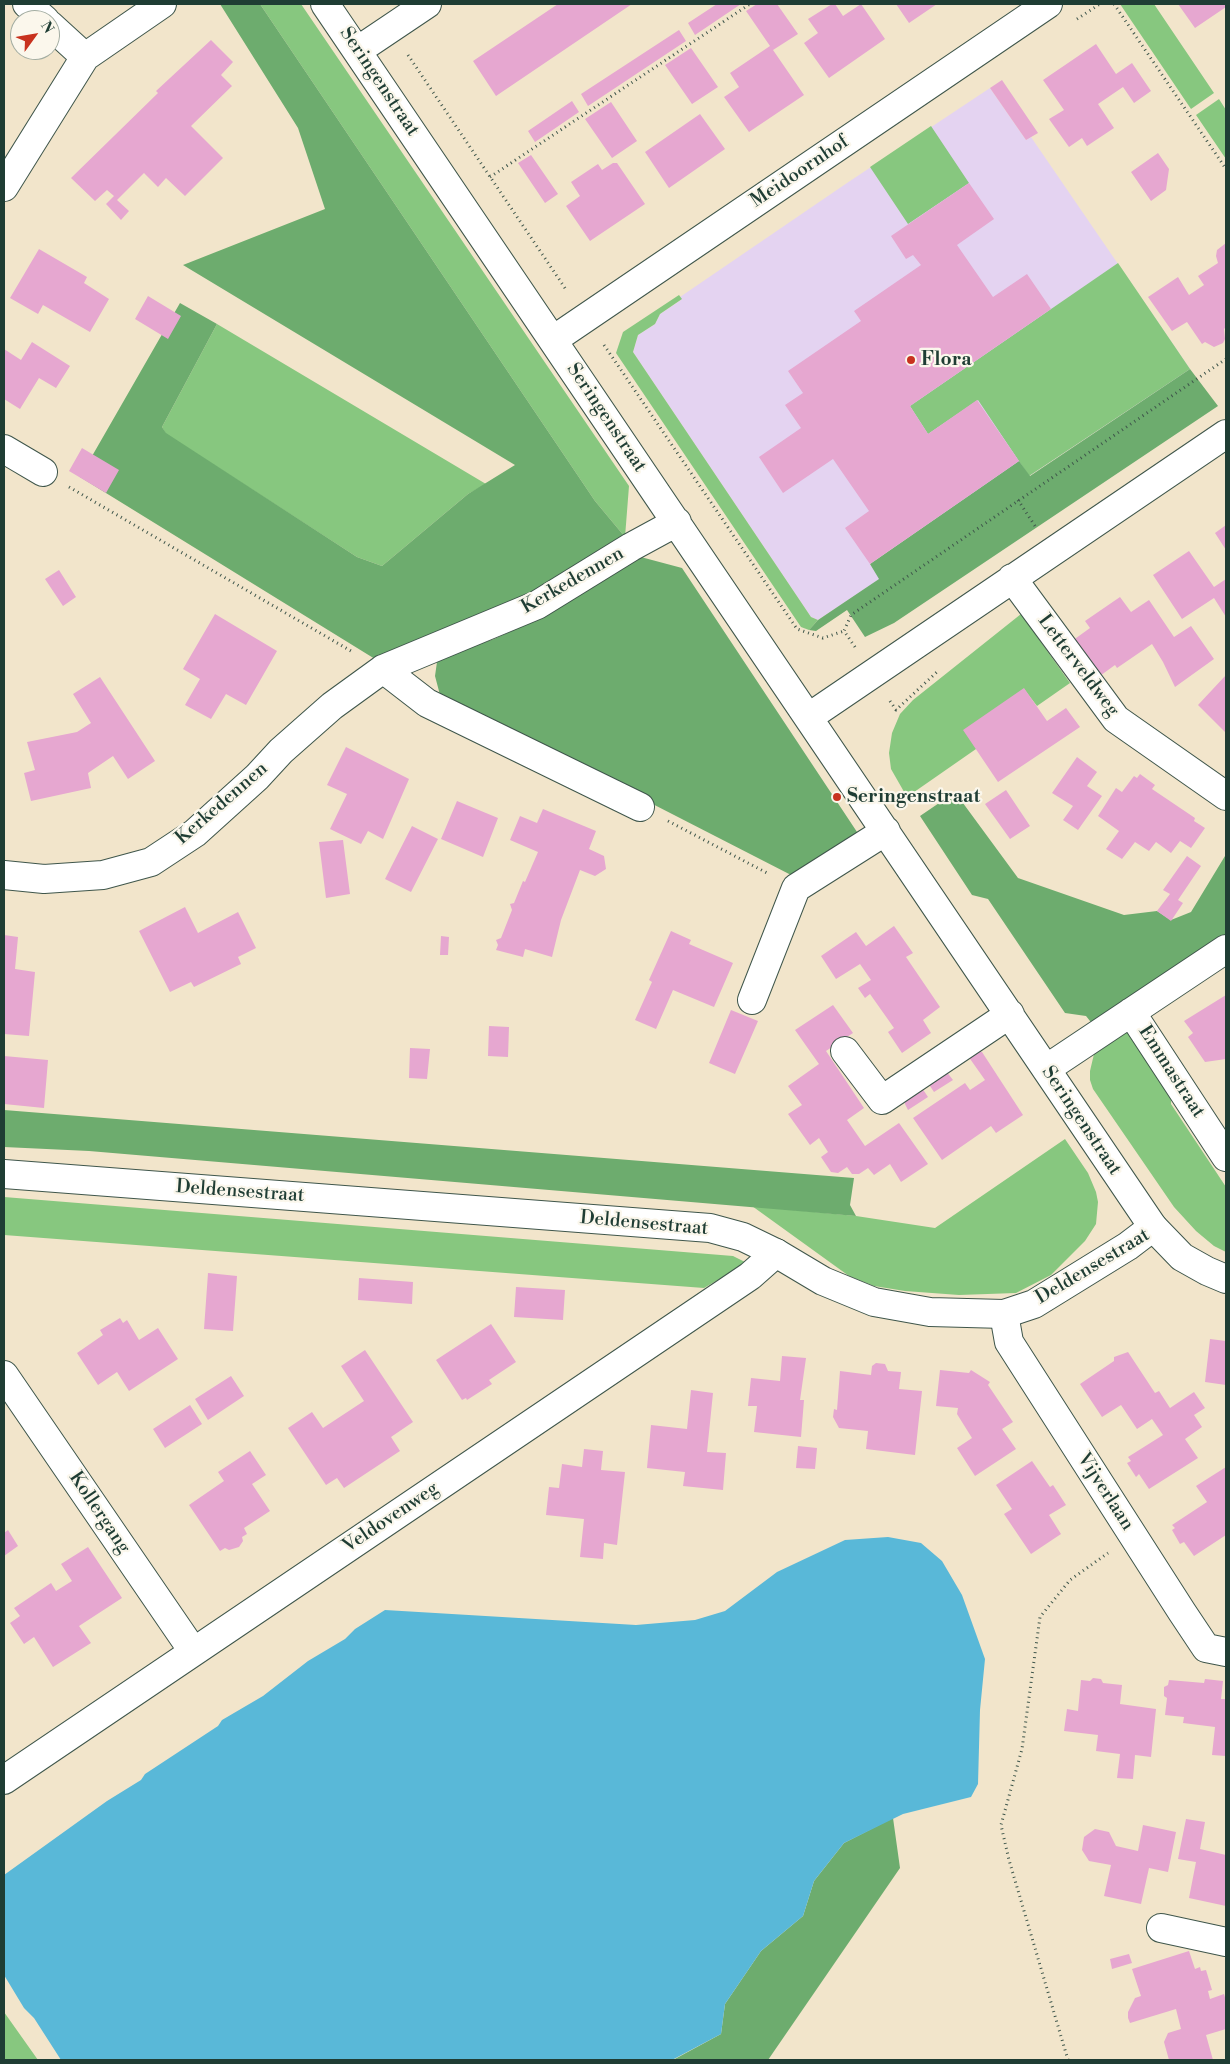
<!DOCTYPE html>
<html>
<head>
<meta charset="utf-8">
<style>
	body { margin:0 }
	#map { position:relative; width:1230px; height:2064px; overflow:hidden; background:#f2e5cb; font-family:"Libre Bodoni",serif }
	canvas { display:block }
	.frame { position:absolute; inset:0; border:5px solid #1f3d34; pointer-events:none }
	.north { position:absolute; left:10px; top:10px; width:50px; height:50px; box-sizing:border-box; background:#fbf7ec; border:1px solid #a3ada2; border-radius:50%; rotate:58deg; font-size:14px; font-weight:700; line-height:20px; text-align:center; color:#1f3d34 }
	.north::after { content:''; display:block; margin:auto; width:18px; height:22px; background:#c8321e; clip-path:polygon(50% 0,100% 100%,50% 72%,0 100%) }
</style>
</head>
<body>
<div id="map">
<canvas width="1230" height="2064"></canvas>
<div class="frame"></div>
<div class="north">N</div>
</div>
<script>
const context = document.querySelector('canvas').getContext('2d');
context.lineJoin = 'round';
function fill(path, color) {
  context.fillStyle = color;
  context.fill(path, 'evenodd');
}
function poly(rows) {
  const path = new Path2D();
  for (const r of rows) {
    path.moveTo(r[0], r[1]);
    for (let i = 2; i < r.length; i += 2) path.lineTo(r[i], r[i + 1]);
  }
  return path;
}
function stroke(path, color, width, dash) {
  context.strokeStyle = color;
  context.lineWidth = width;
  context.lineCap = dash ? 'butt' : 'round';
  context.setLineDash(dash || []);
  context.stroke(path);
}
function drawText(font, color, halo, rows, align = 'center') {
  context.font = font + ' "Libre Bodoni",serif';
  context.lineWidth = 4.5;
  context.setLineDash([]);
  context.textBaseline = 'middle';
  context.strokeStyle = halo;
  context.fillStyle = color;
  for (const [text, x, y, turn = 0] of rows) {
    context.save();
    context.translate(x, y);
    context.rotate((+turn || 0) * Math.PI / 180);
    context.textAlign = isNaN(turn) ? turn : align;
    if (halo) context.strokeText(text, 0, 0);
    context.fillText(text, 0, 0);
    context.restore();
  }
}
fill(poly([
	[990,88,1026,140,1031,137,1190,369,1029,476,1019,462,870,564,880,579,818,620,811,617,633,352,638,335,655,324,660,314,681,300,680,297,847,183]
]), '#e4d3f1');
fill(poly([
	[260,4,301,4,629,486,625,537,595,501],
	[1120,4,1154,4,1214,93,1191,109],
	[1219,99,1226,110,1226,159,1196,115],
	[931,126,969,183,908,224,870,167],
	[1118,263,1190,369,1029,476,978,400,928,434,910,406],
	[679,295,682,299,660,314,655,324,638,335,633,352,811,617,818,620,809,630,801,627,616,353,623,332],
	[217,324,486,484,468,494,382,566,357,557,166,434,162,427],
	[1021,614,1070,683,1037,706,1024,689,976,749,907,797,891,769,889,753,892,733,900,714,913,700],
	[1124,1031,1129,1031,1172,1084,1171,1104,1226,1187,1226,1252,1214,1246,1196,1231,1174,1207,1093,1089,1090,1080,1090,1071,1094,1054,1099,1047],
	[1065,1139,1088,1173,1096,1192,1098,1202,1096,1224,1085,1241,1051,1275,1016,1293,959,1295,905,1291,874,1286,849,1276,752,1206,856,1216,935,1228],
	[4,1197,733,1256,747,1263,704,1288,4,1235],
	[4,2012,38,2060,4,2060]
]), '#87c77f');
fill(poly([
	[220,4,260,4,595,501,625,537,547,585,489,612,375,659,80,477,180,303,217,324,162,427,166,433,357,557,382,566,468,494,515,465,183,265,325,209,298,128],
	[1190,369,1218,406,894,623,865,637,847,610,816,631,809,630,818,620,879,579,870,564,1019,461,1030,476],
	[637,556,682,568,859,835,793,876,440,695,435,676,437,662,441,657,494,639,545,616],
	[945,799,960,799,1018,878,1124,915,1157,911,1171,920,1191,912,1225,856,1226,935,1094,1026,1086,1016,1065,1013,988,899,972,895,920,816],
	[4,1110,854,1178,850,1205,856,1216,89,1151,4,1147],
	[893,1818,900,1868,768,2060,673,2060,721,2034,725,2004,761,1951,803,1916,814,1881,844,1843]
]), '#6dac6e');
fill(poly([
	[888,1537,921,1543,942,1561,962,1595,985,1659,980,1710,978,1784,971,1797,903,1814,844,1843,814,1881,803,1916,761,1951,725,2004,721,2034,672,2060,61,2060,34,2018,24,2008,4,1975,4,1875,107,1801,141,1780,145,1774,218,1726,222,1720,263,1696,308,1661,345,1639,355,1629,385,1610,636,1625,695,1620,725,1611,777,1572,845,1540]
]), '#59b8d8');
fill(poly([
	[558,4,632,4,496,96,473,61],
	[717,4,741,4,695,35,688,23],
	[757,4,777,4,798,34,773,50,804,95,749,132,724,97,739,87,730,73,770,46,746,11],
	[832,4,835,4,843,16,861,4,885,39,829,78,804,43,818,33,808,19],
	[896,4,937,4,909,23],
	[1178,4,1226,4,1226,7,1195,28],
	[679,30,686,41,588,106,581,94],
	[211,40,233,62,221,75,232,86,191,126,223,158,185,196,166,178,158,187,144,173,117,200,129,211,121,220,106,204,114,196,107,190,95,201,71,178,158,93,156,91],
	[1096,44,1116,74,1132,63,1151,91,1134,103,1123,87,1098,104,1114,128,1087,146,1082,138,1069,147,1049,119,1064,110,1043,80],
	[691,48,718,87,692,104,665,65],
	[1002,80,1038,133,1026,140,990,88],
	[572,101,579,112,535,142,528,131],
	[611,102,637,141,612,158,585,119],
	[700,114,725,149,669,188,645,152],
	[1158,153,1169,169,1166,190,1151,201,1131,172],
	[531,155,558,194,545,203,518,163],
	[613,163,617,163,645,204,590,241,566,206,580,196,571,182,598,164,602,170],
	[969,183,994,219,957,245,993,297,1027,274,1051,309,910,406,928,434,977,400,1019,461,870,564,845,528,869,511,833,459,783,493,759,457,801,428,785,405,803,393,788,371,861,321,854,311,921,265,913,255,906,259,891,236],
	[1226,243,1226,327,1224,329,1225,339,1223,343,1214,347,1205,342,1202,344,1187,322,1172,331,1148,297,1178,277,1189,295,1204,285,1198,276,1218,263,1216,256,1217,250],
	[39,249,87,277,84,283,109,299,90,332,43,305,38,314,10,298],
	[148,296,181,316,168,339,135,319],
	[32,342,70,366,56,388,39,378,20,409,4,399,4,349,21,360],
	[82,448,119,470,106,493,69,471],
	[1226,525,1226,550,1215,533],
	[1189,551,1214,587,1226,579,1226,617,1214,598,1182,619,1153,575],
	[59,570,76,597,63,606,45,579],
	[1120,597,1131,612,1149,600,1174,637,1191,626,1214,659,1175,687,1163,662,1152,644,1117,668,1115,665,1097,678,1072,641,1090,628,1085,621],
	[215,614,277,651,246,705,226,694,211,719,185,705,200,679,183,669],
	[1226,675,1226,733,1198,705],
	[100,677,155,761,128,779,113,756,88,773,91,788,31,801,24,773,35,770,27,742,77,732,91,723,73,694],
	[1024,688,1047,721,1066,708,1080,727,998,782,963,730],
	[346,747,409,779,383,839,368,831,361,844,330,829,347,794,327,785],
	[1077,757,1097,772,1087,786,1102,796,1078,830,1063,820,1073,806,1052,793],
	[1140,774,1155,785,1152,789,1195,818,1194,821,1205,828,1191,848,1180,841,1171,853,1156,842,1149,851,1135,842,1122,859,1106,849,1119,831,1098,816,1116,788,1122,792,1134,776,1137,778],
	[1006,790,1030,826,1010,839,985,804],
	[457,801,498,818,483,857,441,839],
	[543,809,596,831,589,849,604,856,606,869,595,876,580,870,561,920,552,957,525,949,523,957,496,950,498,945,496,940,501,938,512,910,510,904,514,903,523,881,525,882,538,852,510,840,520,816,537,823],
	[412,826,438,839,411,892,385,879],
	[343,840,350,894,326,898,319,842],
	[1187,856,1201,866,1178,900,1183,903,1171,921,1157,911,1170,894,1163,890],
	[185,907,198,933,238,912,256,948,238,957,241,964,194,987,191,982,170,992,139,931],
	[894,926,913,953,906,957,940,1007,923,1020,931,1033,902,1053,888,1032,894,1028,870,994,865,998,858,988,871,980,860,964,836,979,821,956,856,932,866,946],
	[671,931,691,940,689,944,733,963,714,1007,673,990,656,1029,635,1020,652,982,649,980],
	[4,935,18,937,15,969,35,972,29,1036,4,1034],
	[441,936,449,937,448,955,440,955],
	[1226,995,1226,1059,1205,1062,1188,1037,1193,1033,1184,1021],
	[833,1005,853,1033,826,1051,864,1108,847,1120,865,1146,899,1123,928,1164,901,1182,890,1164,874,1175,868,1168,859,1174,852,1174,847,1167,838,1173,831,1172,821,1157,828,1152,819,1138,810,1145,788,1114,802,1105,788,1086,819,1064,795,1030],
	[731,1010,758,1021,735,1074,709,1063],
	[489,1026,509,1027,508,1057,488,1056],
	[410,1048,430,1049,427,1079,409,1078],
	[975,1051,982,1052,1023,1115,996,1133,991,1126,942,1160,913,1118,965,1083,970,1090,985,1080,968,1056],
	[4,1056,48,1060,44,1108,4,1104],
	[946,1071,953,1080,934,1092,928,1083],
	[922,1088,928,1097,908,1110,905,1104,905,1099],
	[208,1273,237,1276,233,1331,204,1329],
	[359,1278,413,1282,412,1304,358,1300],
	[516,1287,565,1290,563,1320,514,1317],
	[120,1318,123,1323,127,1320,139,1340,158,1328,178,1359,129,1391,117,1372,98,1385,77,1353,103,1335,100,1330],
	[491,1324,516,1362,489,1380,492,1384,467,1400,466,1398,462,1400,436,1360],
	[1210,1339,1226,1341,1226,1385,1205,1382],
	[365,1350,413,1422,391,1437,400,1451,344,1488,337,1478,326,1485,288,1428,312,1412,323,1428,364,1401,341,1366],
	[1128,1352,1155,1393,1159,1391,1170,1408,1194,1392,1205,1408,1194,1415,1202,1427,1185,1439,1198,1458,1149,1489,1139,1474,1136,1477,1127,1463,1131,1461,1128,1457,1163,1435,1152,1419,1137,1429,1121,1405,1102,1417,1080,1384,1114,1361,1114,1357],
	[782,1356,806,1358,800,1400,804,1400,801,1437,754,1432,757,1406,748,1406,751,1378,780,1381],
	[876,1363,885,1364,888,1371,901,1372,899,1389,922,1391,915,1455,866,1449,868,1431,839,1428,833,1417,834,1409,837,1410,840,1371,871,1375,872,1366],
	[940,1370,969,1373,971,1370,990,1382,988,1385,1013,1422,1002,1429,1016,1449,975,1476,957,1448,972,1438,957,1414,958,1408,936,1406],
	[231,1376,244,1396,208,1420,195,1399],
	[691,1390,713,1393,707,1452,726,1453,723,1490,683,1486,685,1472,647,1468,651,1425,687,1429],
	[190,1405,202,1424,165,1448,153,1429],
	[798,1446,817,1448,815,1469,796,1468],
	[584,1449,603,1451,601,1470,625,1472,617,1545,604,1543,603,1559,580,1557,584,1519,546,1515,549,1487,559,1488,562,1464,582,1467],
	[250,1451,266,1475,252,1484,270,1511,244,1528,247,1534,242,1537,243,1541,239,1547,229,1550,225,1548,220,1551,189,1505,224,1481,218,1472],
	[1032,1461,1050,1487,1053,1485,1066,1505,1049,1515,1061,1534,1031,1554,1004,1514,1012,1509,996,1485],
	[1226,1467,1226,1535,1194,1556,1184,1542,1180,1544,1172,1530,1175,1528,1172,1525,1207,1502,1196,1486],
	[8,1530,18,1546,4,1556,4,1533],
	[88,1547,122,1598,79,1626,91,1643,53,1667,34,1637,24,1644,10,1623,20,1616,14,1608,51,1583,56,1591,72,1581,61,1564],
	[1093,1678,1101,1679,1103,1683,1122,1685,1120,1704,1156,1709,1151,1757,1135,1755,1133,1779,1117,1778,1120,1754,1096,1751,1098,1735,1064,1731,1067,1709,1078,1711,1081,1680,1090,1681],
	[1205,1679,1223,1681,1221,1699,1226,1699,1226,1756,1212,1755,1215,1727,1183,1723,1184,1717,1165,1715,1167,1698,1164,1696,1164,1687,1168,1685,1169,1680,1204,1683],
	[1186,1819,1205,1822,1200,1849,1226,1855,1226,1906,1189,1898,1196,1862,1178,1859],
	[1143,1825,1176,1832,1168,1872,1149,1868,1141,1904,1104,1896,1111,1865,1089,1861,1082,1850,1084,1837,1095,1829,1109,1832,1116,1846,1138,1851],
	[1189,1951,1195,1969,1200,1967,1201,1971,1206,1970,1212,1990,1208,1991,1210,1999,1224,1994,1226,2001,1226,2029,1206,2035,1213,2060,1169,2060,1164,2042,1168,2033,1181,2029,1176,2009,1130,2023,1128,2018,1128,2012,1135,1998,1141,1996,1132,1969],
	[1129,1954,1132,1963,1112,1969,1110,1959]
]), '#e6a7d0');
const minor = poly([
	[27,4,45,20],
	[325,4,1153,1227],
	[50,25,85,57],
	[357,51,427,4],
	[4,187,85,57,162,4],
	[553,340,1048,4],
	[4,449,43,472],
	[1012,578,1116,719,1226,796],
	[383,669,427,703,640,807],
	[809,717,1226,434],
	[4,875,44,879,103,875,151,862,195,833,257,777,281,751,332,706,383,669,537,605,631,547,677,522],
	[752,1000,796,888,886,831],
	[1131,1012,1226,1157],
	[845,1051,882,1100,1010,1014],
	[1046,1069,1226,949],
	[1004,1314,1009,1342,1182,1612,1206,1648,1226,1652],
	[4,1375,193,1651],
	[4,1780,750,1276,776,1253],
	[1161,1928,1226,1942]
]);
const tertiary = poly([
	[4,1174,710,1228,743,1237,776,1253,823,1281,874,1302,930,1312,1004,1314,1034,1304,1128,1246,1153,1227,1182,1257,1207,1271,1226,1279]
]);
stroke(minor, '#3f564b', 30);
stroke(tertiary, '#3f564b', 30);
stroke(poly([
	[1114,4,1226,169],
	[1077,19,1100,4],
	[408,55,567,291],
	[490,177,750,4],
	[604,345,797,629,823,638,844,631],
	[69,487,351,651],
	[1018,500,1035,526],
	[855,647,844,631,851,615,1226,359],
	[890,701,896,710,938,671],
	[668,821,769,874],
	[1068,2060,1009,1860,1001,1825,1022,1749,1040,1617,1070,1580,1108,1553]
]), '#3f564b', 3, [1, 4]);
stroke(minor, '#fff', 28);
stroke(tertiary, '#fff', 28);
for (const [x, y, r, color] of [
	[911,360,5,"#c8321e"],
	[837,797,5,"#c8321e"]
]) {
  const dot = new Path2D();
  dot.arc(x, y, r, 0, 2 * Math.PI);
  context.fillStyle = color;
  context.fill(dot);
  stroke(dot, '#fbf7ec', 2);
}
drawText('19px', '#1f3d34', '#fbf7ec', [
	["Seringenstraat",379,82,56],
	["Meidoornhof",800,172,-34],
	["Seringenstraat",606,418,56],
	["Kerkedennen",573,581,-30],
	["Letterveldweg",1078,666,53],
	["Kerkedennen",222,804,-41],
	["Emmastraat",1171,1072,57],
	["Seringenstraat",1081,1121,56],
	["Deldensestraat",240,1192,4],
	["Deldensestraat",644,1224,5],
	["Deldensestraat",1093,1267,-31],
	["Vijverlaan",1105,1492,57],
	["Kollergang",99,1513,56],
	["Veldovenweg",391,1518,-34]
]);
drawText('bold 19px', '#1f3d34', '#fbf7ec', [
	["Flora",921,360],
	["Seringenstraat",847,797]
], 'left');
</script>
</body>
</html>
